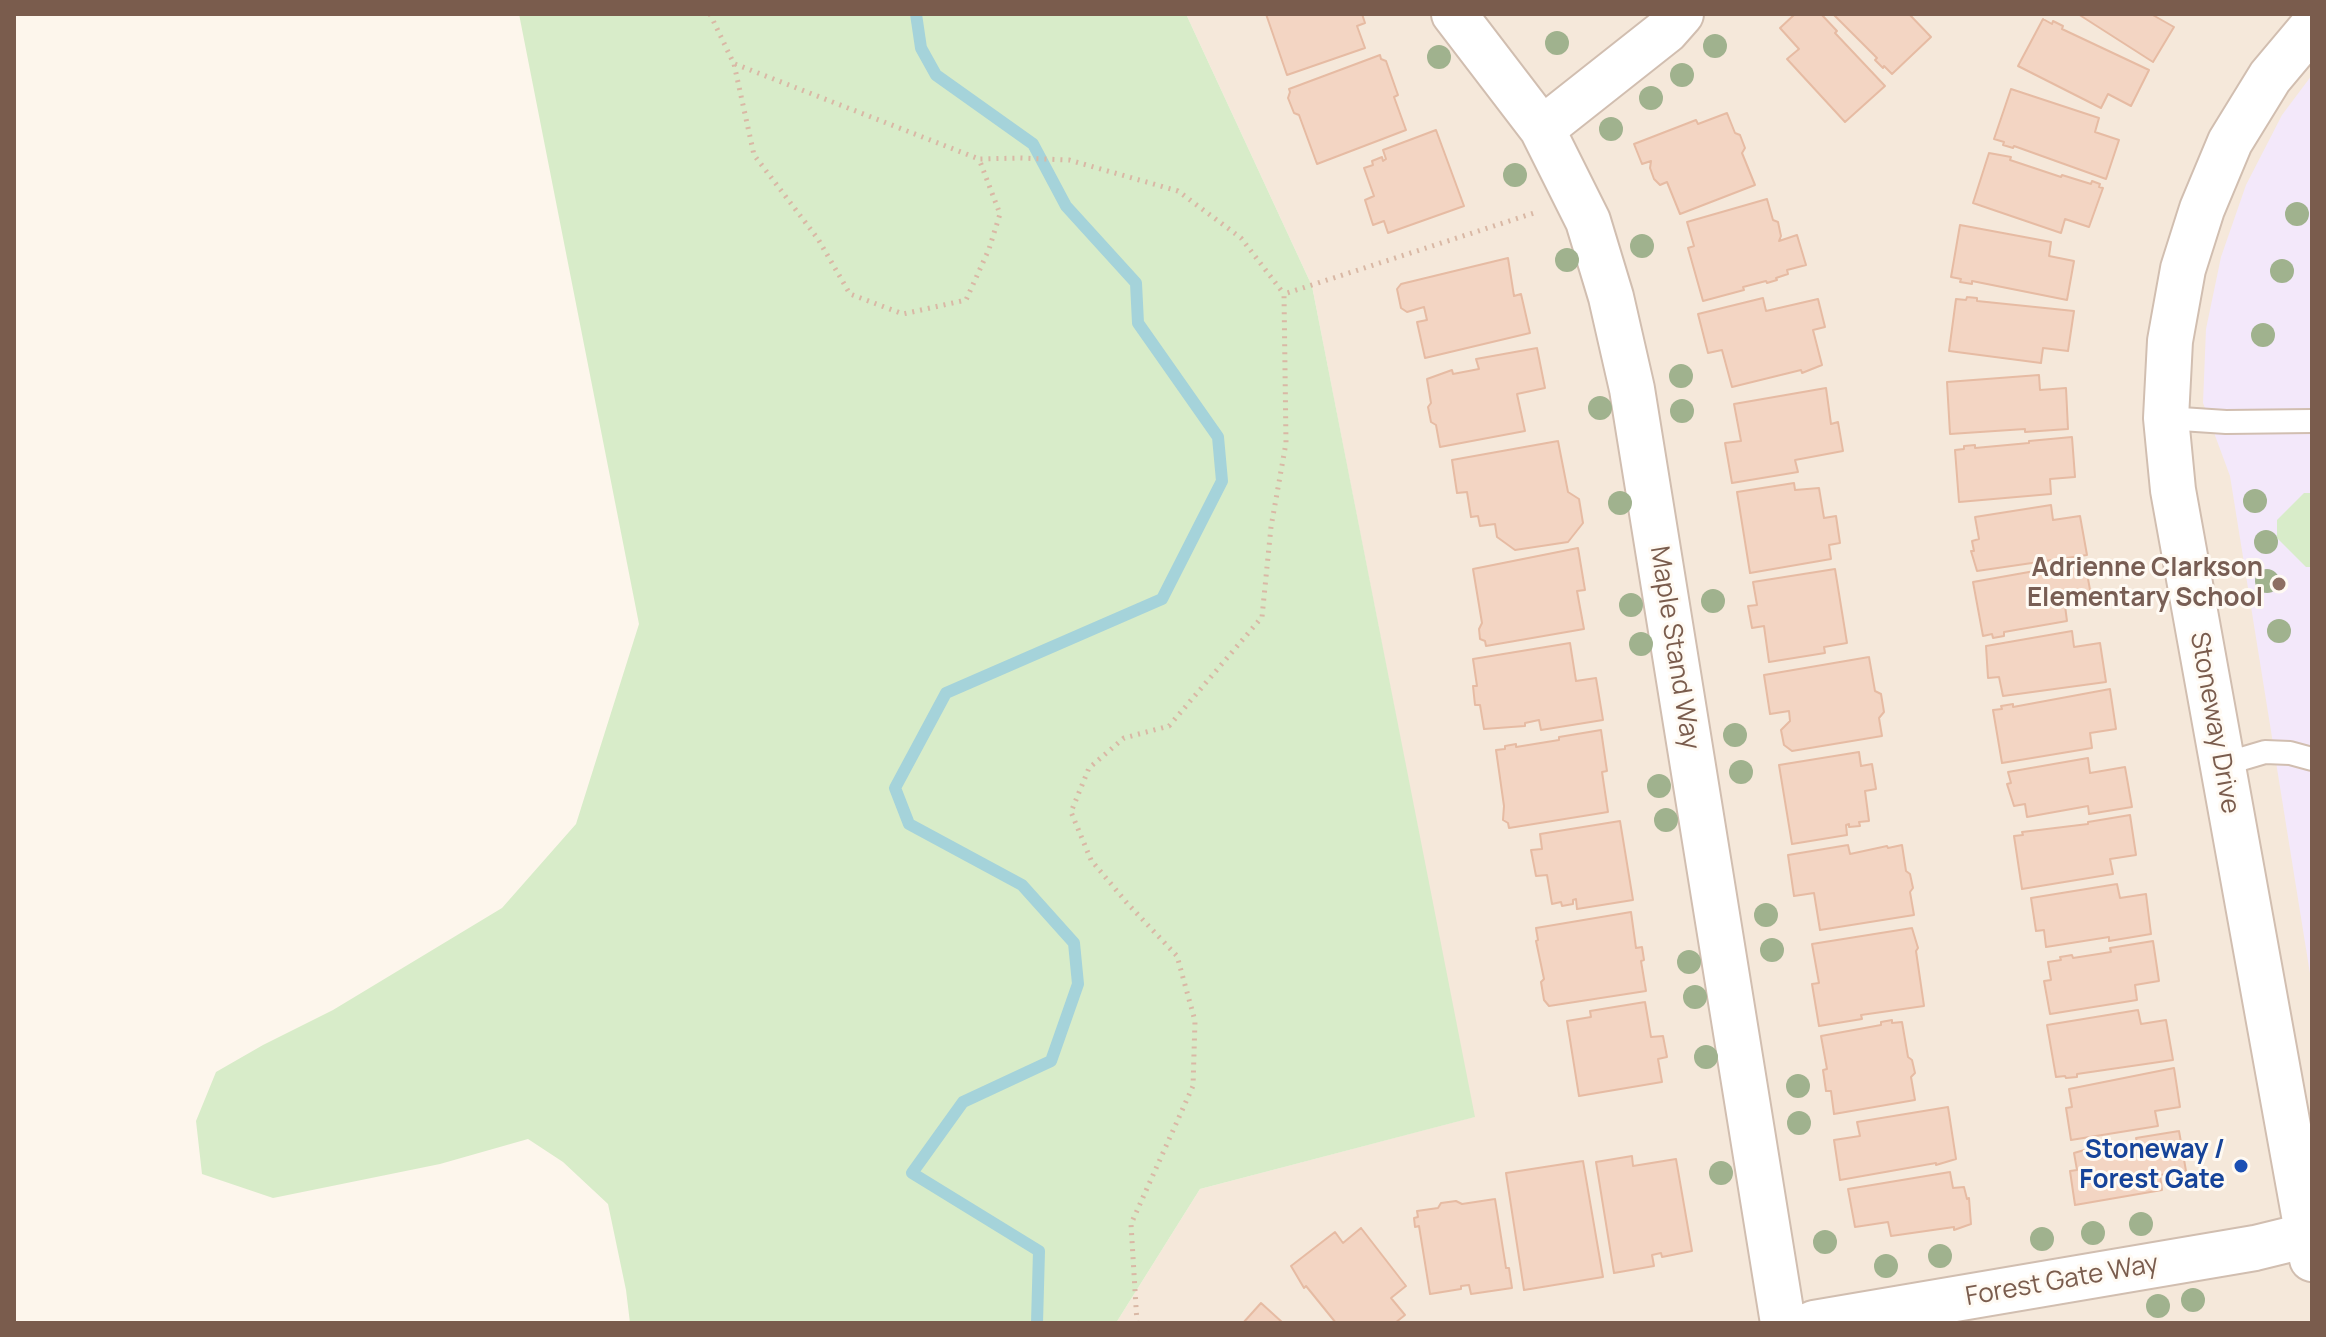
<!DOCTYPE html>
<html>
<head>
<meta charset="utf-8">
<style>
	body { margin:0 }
	#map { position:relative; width:2326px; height:1337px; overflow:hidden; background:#fdf6ec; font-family:Manrope,sans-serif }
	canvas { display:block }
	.frame { position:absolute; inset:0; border:16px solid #7a5c4d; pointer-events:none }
</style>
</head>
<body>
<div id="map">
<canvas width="2326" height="1337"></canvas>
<div class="frame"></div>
</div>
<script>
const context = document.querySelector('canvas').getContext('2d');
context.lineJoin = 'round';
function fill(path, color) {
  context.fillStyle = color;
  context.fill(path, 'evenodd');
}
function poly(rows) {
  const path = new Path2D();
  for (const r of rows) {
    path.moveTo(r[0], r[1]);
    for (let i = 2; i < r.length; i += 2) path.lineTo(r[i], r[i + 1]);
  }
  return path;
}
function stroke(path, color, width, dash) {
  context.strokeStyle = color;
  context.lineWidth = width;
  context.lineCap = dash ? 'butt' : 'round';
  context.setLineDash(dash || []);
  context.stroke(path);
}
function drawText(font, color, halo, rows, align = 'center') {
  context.font = font + ' Manrope,sans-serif';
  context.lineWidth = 6;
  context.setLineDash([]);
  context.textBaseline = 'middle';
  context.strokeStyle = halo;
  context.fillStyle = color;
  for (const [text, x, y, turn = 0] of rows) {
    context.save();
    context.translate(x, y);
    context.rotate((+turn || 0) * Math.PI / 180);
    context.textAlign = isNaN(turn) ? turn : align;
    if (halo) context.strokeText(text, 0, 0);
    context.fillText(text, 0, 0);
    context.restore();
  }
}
fill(poly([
	[1186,14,2312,14,2312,1323,1116,1323,1200,1189,1474,1117,1312,286]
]), '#f5e8da');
fill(poly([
	[2312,75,2312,986,2230,476,2203,403,2206,329,2221,257,2246,185,2282,115]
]), '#f3e8fa');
fill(poly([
	[519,14,1186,14,1312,286,1475,1117,1200,1189,1116,1323,630,1323,626,1290,608,1204,563,1162,528,1139,440,1164,273,1198,202,1174,196,1121,216,1072,263,1045,333,1010,502,908,576,824,639,624],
	[2304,493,2312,493,2312,567,2306,567,2277,538,2277,520]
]), '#d8ecc9');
stroke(poly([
	[916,14,921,48,936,75,1033,144,1066,206,1136,283,1138,323,1218,437,1222,481,1162,599,946,693,895,788,909,824,1022,885,1074,943,1078,984,1051,1061,963,1102,912,1173,1039,1251,1037,1323]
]), '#a5d3da', 12);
const building = poly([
	[1266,14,1362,14,1365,23,1357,26,1365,48,1287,75,1266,14],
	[1795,14,1821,14,1837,31,1835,33,1885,86,1845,122,1787,59,1799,49,1780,28,1795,14],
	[1833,14,1909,14,1931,37,1892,74,1884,66,1883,68,1875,60,1877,58,1833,14],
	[2078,14,2151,14,2174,27,2153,62,2078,14],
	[2043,19,2052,24,2053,21,2063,26,2062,29,2149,70,2131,106,2108,94,2101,108,2018,66,2043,19],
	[1380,55,1381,59,1386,61,1398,95,1394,97,1406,130,1317,164,1299,115,1294,113,1288,98,1290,92,1289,89,1380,55],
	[2011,89,2099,118,2095,132,2119,140,2106,179,2014,146,2013,148,2003,145,2004,142,1994,139,2011,89],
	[1727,113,1735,133,1740,135,1745,148,1742,153,1755,185,1680,214,1667,182,1660,185,1654,179,1650,168,1651,161,1642,164,1634,144,1696,120,1698,124,1727,113],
	[1436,130,1464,206,1388,233,1384,221,1373,225,1365,200,1374,196,1364,168,1373,165,1372,161,1382,157,1383,161,1386,159,1383,150,1436,130],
	[1989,153,2011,157,2010,160,2061,177,2062,175,2091,184,2092,181,2100,184,2099,187,2103,188,2089,227,2065,219,2061,233,1973,203,1989,153],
	[1767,199,1773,220,1778,222,1781,236,1779,241,1797,235,1806,265,1787,270,1788,274,1776,278,1777,280,1767,283,1766,281,1743,287,1744,290,1703,301,1688,248,1694,246,1687,222,1767,199],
	[1960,225,2051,242,2049,256,2074,261,2067,300,1972,281,1972,284,1960,282,1961,279,1951,277,1960,225],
	[1508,258,1514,296,1521,294,1530,333,1425,358,1417,322,1427,320,1424,307,1407,312,1401,308,1397,289,1401,284,1508,258],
	[1967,297,1977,298,1977,301,2074,311,2068,351,2043,348,2041,363,1949,351,1956,299,1966,300,1967,297],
	[1763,298,1766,311,1818,299,1825,327,1813,330,1822,365,1802,373,1801,370,1732,387,1722,350,1708,353,1698,314,1763,298],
	[1537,348,1545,388,1517,394,1525,431,1440,447,1436,425,1431,422,1428,407,1431,403,1427,379,1452,370,1453,374,1479,369,1476,359,1537,348],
	[2039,375,2040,390,2066,388,2068,429,2025,432,2025,429,1950,434,1947,382,2039,375],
	[1826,388,1831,424,1838,422,1843,451,1795,460,1798,472,1732,483,1725,443,1741,441,1734,404,1826,388],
	[2072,437,2075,477,2050,479,2051,494,1959,502,1955,450,1964,449,1964,446,1975,445,1975,448,2029,443,2029,441,2072,437],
	[1558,441,1568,492,1579,499,1583,523,1568,542,1515,550,1497,537,1495,524,1480,526,1478,516,1471,517,1467,492,1457,493,1452,460,1558,441],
	[1794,483,1795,490,1819,488,1824,518,1836,516,1840,543,1829,545,1831,559,1750,573,1737,492,1794,483],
	[2051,505,2053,520,2080,516,2087,555,1977,571,1971,551,1974,551,1972,541,1979,539,1975,517,2051,505],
	[1578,548,1585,590,1577,591,1584,629,1486,646,1485,641,1480,639,1479,629,1482,623,1473,569,1578,548],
	[2085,562,2092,601,2065,606,2067,621,2004,632,2004,636,1993,638,1992,634,1983,636,1973,582,2085,562],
	[1835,569,1847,643,1824,647,1825,653,1769,662,1764,626,1752,628,1748,606,1757,605,1753,582,1835,569],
	[2072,631,2074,647,2100,643,2106,682,2003,696,1999,677,1988,678,1986,646,2072,631],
	[1570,643,1576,681,1596,678,1603,720,1541,730,1539,720,1525,723,1525,726,1484,729,1480,705,1475,705,1473,686,1477,686,1473,659,1570,643],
	[1869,657,1875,691,1881,694,1884,712,1879,718,1882,736,1792,751,1784,745,1781,730,1790,721,1789,711,1770,714,1764,675,1869,657],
	[2110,689,2116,729,2090,733,2092,748,2002,763,1993,710,2002,709,2001,706,2013,704,2013,707,2110,689],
	[1601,730,1607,771,1602,772,1608,812,1509,828,1508,823,1503,820,1504,806,1496,750,1505,749,1505,746,1516,744,1516,747,1559,740,1559,737,1601,730],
	[1859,752,1861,766,1872,764,1876,789,1865,791,1869,821,1859,822,1860,826,1849,827,1849,824,1846,825,1847,835,1792,844,1779,765,1859,752],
	[2088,758,2090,773,2125,767,2132,807,2089,814,2088,806,2027,817,2025,804,2014,806,2007,784,2011,783,2008,772,2088,758],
	[2130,815,2136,855,2110,859,2113,874,2022,889,2014,836,2023,835,2022,832,2088,824,2088,822,2130,815],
	[1620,821,1633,900,1577,909,1576,899,1573,900,1573,904,1562,906,1561,902,1552,904,1547,875,1536,876,1531,850,1542,849,1540,834,1620,821],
	[1848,845,1850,854,1887,846,1888,848,1902,845,1906,871,1910,874,1913,888,1910,892,1914,915,1820,930,1814,893,1794,896,1788,855,1848,845],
	[2117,884,2120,898,2146,894,2151,934,2109,941,2109,937,2046,947,2044,930,2036,931,2031,898,2117,884],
	[1631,912,1636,948,1642,947,1644,960,1641,961,1646,991,1549,1006,1544,1000,1541,982,1544,979,1536,941,1538,940,1536,928,1631,912],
	[1912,928,1918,948,1916,951,1924,1006,1861,1015,1862,1019,1819,1026,1812,984,1819,983,1812,944,1912,928],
	[2153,941,2159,981,2135,985,2137,1000,2050,1014,2044,981,2051,980,2048,962,2061,960,2060,957,2072,955,2073,958,2111,952,2110,948,2153,941],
	[1645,1002,1651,1037,1663,1036,1667,1057,1658,1059,1662,1082,1579,1096,1567,1021,1591,1017,1590,1011,1645,1002],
	[2138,1010,2141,1024,2166,1020,2173,1060,2077,1074,2077,1077,2066,1078,2065,1076,2056,1077,2047,1025,2138,1010],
	[1892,1020,1892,1023,1902,1022,1908,1057,1912,1060,1915,1073,1911,1077,1915,1100,1834,1114,1831,1091,1826,1091,1823,1070,1827,1069,1821,1036,1881,1025,1881,1022,1892,1020],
	[2174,1068,2180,1107,2155,1111,2158,1126,2071,1140,2066,1108,2072,1107,2069,1089,2174,1068],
	[1948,1107,1956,1159,1936,1165,1936,1163,1840,1180,1834,1140,1860,1136,1857,1122,1948,1107],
	[2179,1131,2186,1171,2160,1175,2162,1190,2075,1205,2070,1171,2077,1170,2074,1153,2098,1146,2098,1149,2137,1142,2136,1138,2179,1131],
	[1632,1156,1633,1166,1676,1159,1692,1251,1662,1257,1661,1253,1652,1255,1654,1266,1614,1273,1596,1162,1632,1156],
	[1583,1161,1603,1277,1524,1290,1506,1173,1583,1161],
	[1950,1172,1953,1188,1964,1187,1967,1199,1969,1198,1971,1224,1954,1230,1954,1227,1891,1236,1888,1222,1855,1227,1848,1189,1950,1172],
	[1495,1199,1506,1268,1509,1268,1512,1288,1471,1294,1469,1285,1461,1286,1461,1289,1430,1294,1419,1226,1415,1227,1414,1218,1418,1217,1417,1211,1438,1208,1441,1203,1456,1201,1462,1204,1495,1199],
	[1361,1228,1406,1286,1391,1298,1405,1315,1395,1323,1336,1323,1306,1286,1304,1288,1291,1266,1335,1232,1343,1243,1361,1228],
	[1261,1303,1283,1323,1243,1323,1261,1303]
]);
fill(building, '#f3d5c3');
stroke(building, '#e6bba3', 2);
const service = poly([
	[2166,418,2226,422,2312,421],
	[2221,765,2265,752,2290,753,2312,759]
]);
const minor = poly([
	[1454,14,1542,129,1588,221,1611,297,1632,389,1783,1323],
	[1542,129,1666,31,1681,14],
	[1814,1323,2255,1248,2308,1235]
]);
const tertiary = poly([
	[2312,27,2270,77,2230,142,2202,209,2183,269,2170,341,2166,418,2173,490,2312,1259]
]);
stroke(service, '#d1beb0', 26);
stroke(minor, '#d1beb0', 48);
stroke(tertiary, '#d1beb0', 48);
stroke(poly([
	[710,14,734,64,754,155,818,239,850,294,903,314,966,300,989,249,1000,214,979,159,1020,158,1069,160,1178,191,1241,238,1284,294],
	[735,64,979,159],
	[1137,1323,1131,1224,1193,1086,1195,1021,1177,956,1127,903,1091,860,1071,812,1089,768,1124,738,1169,726,1262,617,1271,527,1286,443,1284,294,1537,212]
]), '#d9b8a5', 5, [2, 6]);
stroke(service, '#fff', 22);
stroke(minor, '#fff', 44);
stroke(tertiary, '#fff', 44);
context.fillStyle = '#a0b28e';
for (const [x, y] of [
	[1557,43],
	[1715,46],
	[1439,57],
	[1682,75],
	[1651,98],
	[1611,129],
	[1515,175],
	[2297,214],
	[1642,246],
	[1567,260],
	[2282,271],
	[2263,335],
	[1681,376],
	[1600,408],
	[1682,411],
	[2255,501],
	[1620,503],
	[2266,542],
	[2267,581],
	[1713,601],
	[1631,605],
	[2279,631],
	[1641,644],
	[1735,735],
	[1741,772],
	[1659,786],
	[1666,820],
	[1766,915],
	[1772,950],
	[1689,962],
	[1695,997],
	[1706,1057],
	[1798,1086],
	[1799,1123],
	[1721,1173],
	[2141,1224],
	[2093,1233],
	[2042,1239],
	[1825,1242],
	[1940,1256],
	[1886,1266],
	[2193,1300],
	[2158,1306]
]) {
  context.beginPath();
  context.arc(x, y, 12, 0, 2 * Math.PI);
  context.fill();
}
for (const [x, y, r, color] of [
	[2279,584,8,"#8d6e63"],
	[2241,1166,8,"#1a4fb4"]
]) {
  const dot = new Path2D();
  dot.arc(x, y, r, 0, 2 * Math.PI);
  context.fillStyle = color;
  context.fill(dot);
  stroke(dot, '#fffaf3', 3);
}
drawText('bold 26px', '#785e54', '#fffaf3', [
	["Adrienne Clarkson",2263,569],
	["Elementary School",2263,599]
], 'right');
drawText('26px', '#7a5c4d', '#fffaf3', [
	["Maple Stand Way",1674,648,81],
	["Stoneway Drive",2214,723,80],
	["Forest Gate Way",2062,1281,-10]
]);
drawText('bold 26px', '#164399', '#fffaf3', [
	["Stoneway /",2225,1151],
	["Forest Gate",2225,1181]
], 'right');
</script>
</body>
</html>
